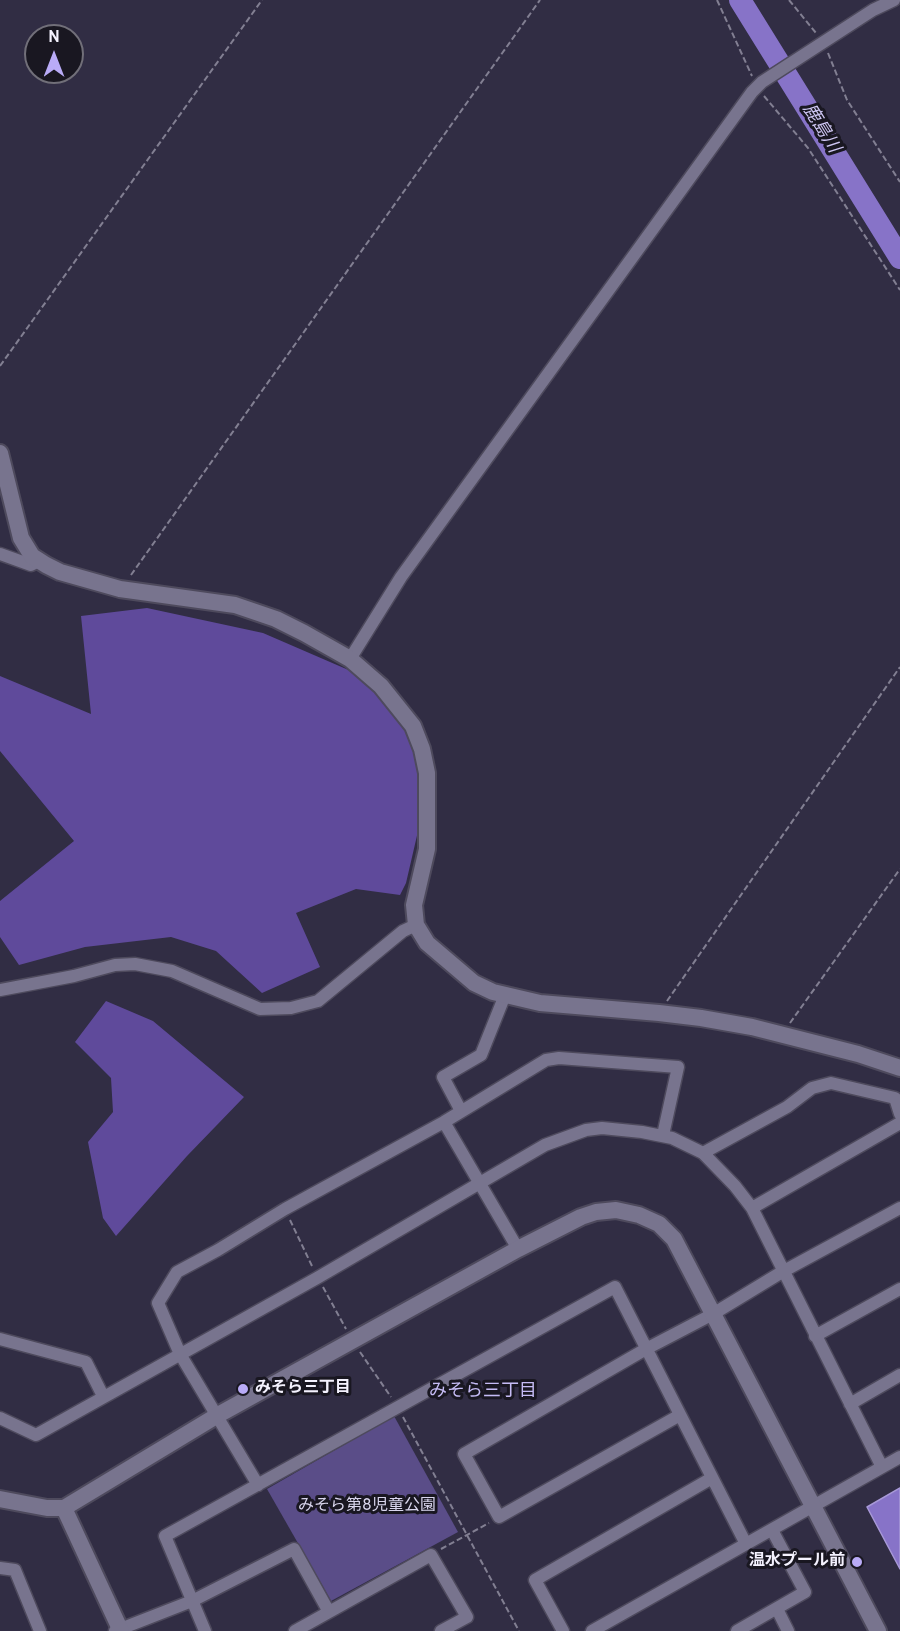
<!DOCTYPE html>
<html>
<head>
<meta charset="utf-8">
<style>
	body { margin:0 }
	#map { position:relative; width:900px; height:1631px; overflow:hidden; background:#312d44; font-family:Overpass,sans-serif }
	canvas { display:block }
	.north { position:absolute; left:24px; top:24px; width:60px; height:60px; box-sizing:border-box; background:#191721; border:2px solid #716f79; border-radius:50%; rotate:0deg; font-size:16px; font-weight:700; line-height:24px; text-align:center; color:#f4f2fe }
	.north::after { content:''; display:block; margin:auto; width:21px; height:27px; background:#b9abf7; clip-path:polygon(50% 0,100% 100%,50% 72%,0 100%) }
</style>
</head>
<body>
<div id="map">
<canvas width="900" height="1631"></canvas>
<div class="north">N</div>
</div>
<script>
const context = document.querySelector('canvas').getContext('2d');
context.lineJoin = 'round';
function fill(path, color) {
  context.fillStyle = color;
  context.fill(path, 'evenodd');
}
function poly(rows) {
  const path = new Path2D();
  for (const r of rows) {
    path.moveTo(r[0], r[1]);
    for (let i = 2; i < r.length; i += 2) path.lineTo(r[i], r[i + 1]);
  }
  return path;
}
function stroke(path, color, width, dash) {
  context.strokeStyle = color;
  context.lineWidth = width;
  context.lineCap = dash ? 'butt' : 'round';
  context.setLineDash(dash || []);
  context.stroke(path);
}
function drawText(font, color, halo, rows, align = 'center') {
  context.font = font + ' Overpass,"Noto Sans JP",sans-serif';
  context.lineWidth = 6;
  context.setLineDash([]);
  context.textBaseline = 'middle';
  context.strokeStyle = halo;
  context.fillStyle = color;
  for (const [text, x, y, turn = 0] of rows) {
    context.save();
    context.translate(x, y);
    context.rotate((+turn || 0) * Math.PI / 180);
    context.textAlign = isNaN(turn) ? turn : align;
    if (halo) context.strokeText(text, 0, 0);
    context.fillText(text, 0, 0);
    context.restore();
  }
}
fill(poly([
	[394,1416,458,1532,331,1601,267,1489]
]), '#5a4d88');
fill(poly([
	[147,608,263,633,367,678,395,708,414,745,421,767,422,814,406,883,400,895,356,889,296,913,320,967,262,993,216,951,171,937,85,947,19,965,0,937,0,901,74,841,0,751,0,676,91,714,81,616],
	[106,1001,153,1021,244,1097,187,1156,116,1236,103,1218,88,1142,113,1112,111,1078,75,1042]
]), '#5f4a9b');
const water = poly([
	[900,1488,900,1569,867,1507,900,1488]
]);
fill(water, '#8773c8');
stroke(water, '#a899d8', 1.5);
stroke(poly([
	[740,0,900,258]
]), '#8773c8', 22);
const street = poly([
	[0,554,31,565,39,561],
	[350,659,401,577,752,92,762,82,873,10,894,0],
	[0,990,74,976,115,965,135,964,172,971,260,1009,291,1008,318,1001,403,931,416,925],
	[461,1111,443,1077,481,1055,505,995],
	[444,1122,518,1249],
	[703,1153,787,1107,812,1088,831,1083,895,1098,900,1114],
	[752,1208,900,1123],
	[815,1336,900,1289],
	[0,1339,86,1362,103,1396],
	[850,1404,900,1375],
	[680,1415,499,1517,464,1454,646,1349,713,1314,782,1272,900,1208],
	[0,1418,36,1435,317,1278,545,1145,586,1130,602,1128,642,1132,672,1138,703,1153,735,1186,752,1208,882,1467],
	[258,1485,180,1354,158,1303,177,1272,218,1250,285,1209,444,1122,546,1060,559,1058,678,1067,663,1135],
	[0,1568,15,1570,40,1631],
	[777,1609,788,1631],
	[115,1631,192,1601,294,1549,329,1612],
	[205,1631,165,1536,615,1287,746,1544],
	[295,1631,431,1555,467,1617,441,1631],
	[563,1631,535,1580,712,1478],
	[592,1631,900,1457],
	[737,1631,805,1592,772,1530]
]);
const secondary = poly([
	[0,453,21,538,32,556,46,565,60,572,120,589,235,605,276,619,304,633,350,659,381,686,413,726,422,749,427,773,427,849,414,905,416,925,427,943,474,983,493,992,540,1003,659,1013,701,1018,752,1027,858,1054,900,1068],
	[0,1499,47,1508,64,1508,218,1415,518,1249,581,1217,596,1212,616,1210,639,1215,659,1224,674,1239,878,1631],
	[64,1508,121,1631]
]);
stroke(street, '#4e4a5d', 15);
stroke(secondary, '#4e4a5d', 20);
stroke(poly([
	[717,0,752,76],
	[789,0,816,33],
	[828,53,847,100,900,182],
	[764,96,808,148,900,290],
	[0,366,262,0],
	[131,575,540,0],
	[667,1001,900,667],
	[790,1023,900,869],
	[290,1220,312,1266],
	[323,1287,346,1329],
	[360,1352,391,1397],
	[403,1417,519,1631],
	[441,1549,489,1523]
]), '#827f92', 2, [6, 3]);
stroke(street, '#78748e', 12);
stroke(secondary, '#78748e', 16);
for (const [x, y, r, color] of [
	[243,1389,6,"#b9abf7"],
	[857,1562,6,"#b9abf7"]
]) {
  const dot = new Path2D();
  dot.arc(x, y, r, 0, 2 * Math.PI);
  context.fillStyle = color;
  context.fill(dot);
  stroke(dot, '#191721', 2);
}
drawText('bold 16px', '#f4f2fe', '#191721', [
	["みそら三丁目",255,1389],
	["温水プール前",845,1562,"right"]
], 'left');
drawText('16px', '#d9d6ed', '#191721', [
	["みそら第8児童公園",367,1507]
]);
drawText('italic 18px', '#cec6f3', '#191721', [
	["鹿島川",820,129,58]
]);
drawText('18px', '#c5bbf4', '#191721', [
	["みそら三丁目",483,1392]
]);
</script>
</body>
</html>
